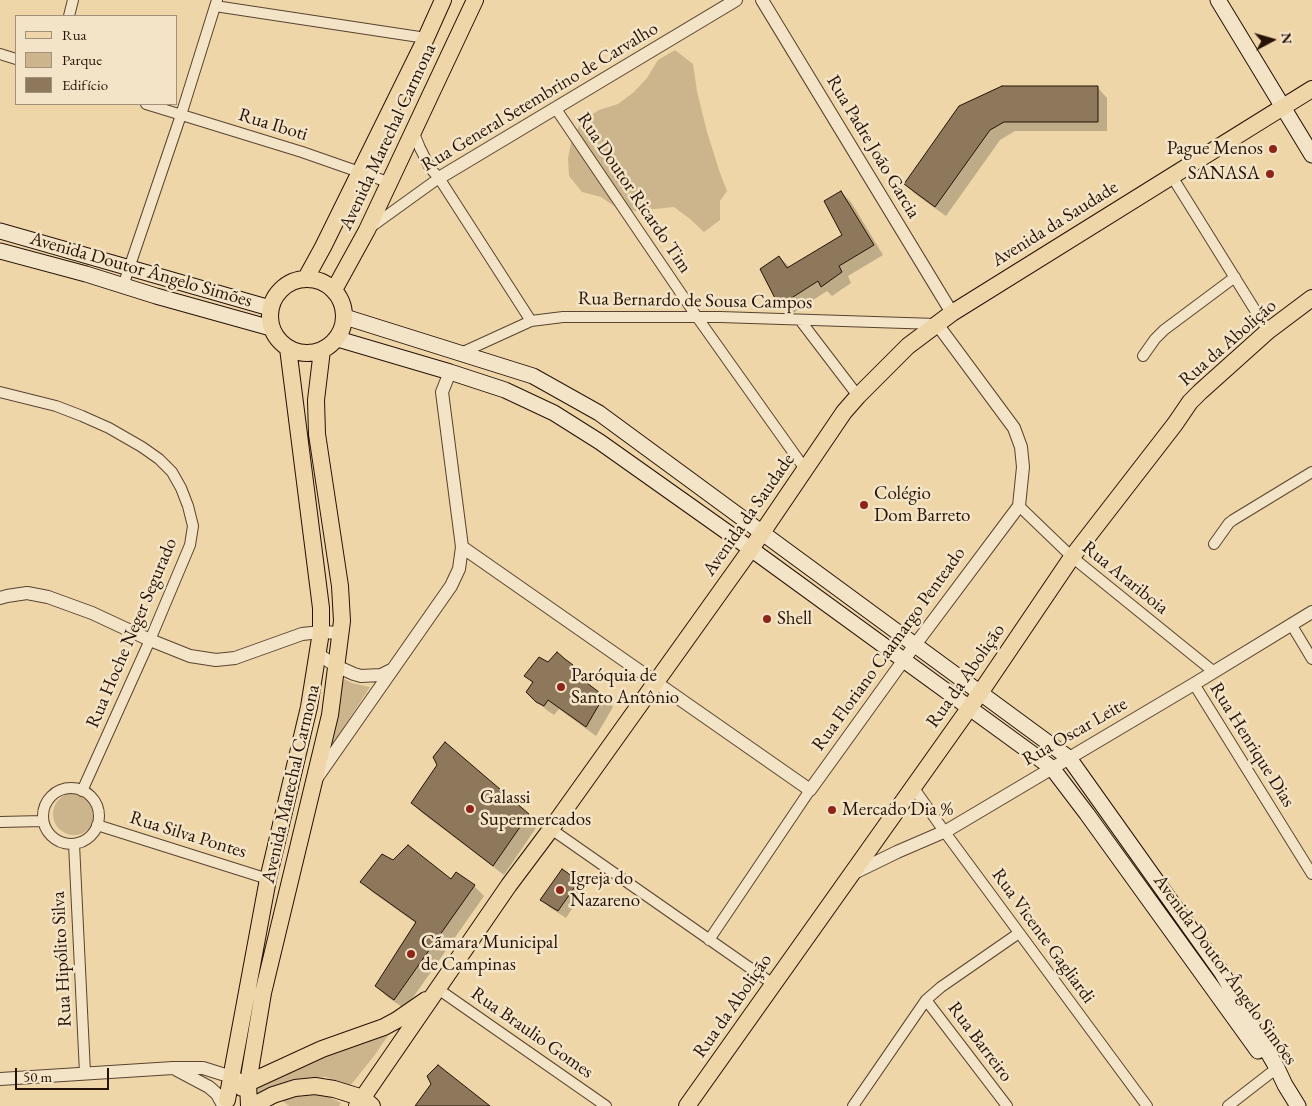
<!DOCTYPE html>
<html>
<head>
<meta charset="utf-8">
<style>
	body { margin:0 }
	#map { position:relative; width:1312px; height:1106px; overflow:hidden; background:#eed6a9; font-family:"EB Garamond",serif }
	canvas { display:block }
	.legend { position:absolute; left:15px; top:15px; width:162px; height:90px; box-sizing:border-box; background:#f4e4c7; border:1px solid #a2907a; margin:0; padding:6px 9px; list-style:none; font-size:15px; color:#261206 }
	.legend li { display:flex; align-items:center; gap:10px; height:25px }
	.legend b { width:25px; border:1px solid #a2907a }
	.north { position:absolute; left:1247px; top:15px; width:50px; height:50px; -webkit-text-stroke:4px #f4e4c7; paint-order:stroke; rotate:84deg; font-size:14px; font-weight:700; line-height:20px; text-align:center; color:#261206 }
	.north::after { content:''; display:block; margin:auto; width:18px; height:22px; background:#261206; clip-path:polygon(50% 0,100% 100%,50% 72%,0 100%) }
	.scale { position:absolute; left:15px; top:1068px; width:94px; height:22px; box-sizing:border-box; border:2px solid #261206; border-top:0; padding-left:6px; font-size:15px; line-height:18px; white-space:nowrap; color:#261206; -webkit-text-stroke:4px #f4e4c7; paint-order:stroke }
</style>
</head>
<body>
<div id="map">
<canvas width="1312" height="1106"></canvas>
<ul class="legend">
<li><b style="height:6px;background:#eed6a9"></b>Rua</li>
<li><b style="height:14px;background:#ccb58d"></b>Parque</li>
<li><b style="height:14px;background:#8e785b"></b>Edifício</li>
</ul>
<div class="north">N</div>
<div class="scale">50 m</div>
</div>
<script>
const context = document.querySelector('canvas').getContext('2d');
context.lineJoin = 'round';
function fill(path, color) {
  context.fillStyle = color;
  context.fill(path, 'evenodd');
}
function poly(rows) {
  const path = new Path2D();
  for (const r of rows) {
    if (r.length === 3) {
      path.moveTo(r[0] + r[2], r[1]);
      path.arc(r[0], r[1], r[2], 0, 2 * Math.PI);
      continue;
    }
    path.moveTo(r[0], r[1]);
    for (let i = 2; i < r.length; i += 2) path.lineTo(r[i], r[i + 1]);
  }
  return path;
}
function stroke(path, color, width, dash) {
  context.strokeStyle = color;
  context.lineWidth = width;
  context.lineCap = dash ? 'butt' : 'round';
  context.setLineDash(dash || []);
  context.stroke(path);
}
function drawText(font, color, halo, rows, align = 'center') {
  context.font = font + ' "EB Garamond",serif';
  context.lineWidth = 5;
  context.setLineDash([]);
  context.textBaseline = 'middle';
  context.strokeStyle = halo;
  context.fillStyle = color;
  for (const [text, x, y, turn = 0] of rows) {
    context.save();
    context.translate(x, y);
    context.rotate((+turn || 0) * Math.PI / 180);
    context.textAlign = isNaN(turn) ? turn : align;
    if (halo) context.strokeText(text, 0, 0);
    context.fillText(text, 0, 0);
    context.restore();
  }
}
fill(poly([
	[675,50,693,64,697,91,707,132,720,173,727,191,720,201,720,220,704,232,690,219,674,207,636,211,617,208,601,197,582,192,569,176,568,158,572,138,583,120,599,110,618,104,634,92,647,78,658,60],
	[344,679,352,683,370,687,329,750],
	[74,814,21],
	[394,1027,374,1056,350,1086,326,1077,307,1078,290,1082,257,1094,256,1087,327,1049],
	[306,1092,327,1096,341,1103,339,1106,289,1106,281,1100]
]), '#ccb58d');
fill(poly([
	[1097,87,1107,98,1107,131,1015,131,1000,140,946,216,915,194,905,184,960,107],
	[841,192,851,202,883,255,848,276,851,283,832,296,827,291,790,315,780,305,761,269,779,257,790,267,844,235],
	[564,660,573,666,583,676,580,679,603,697,613,707,596,736,559,709,554,715,548,711,537,702,533,684,526,676,549,664],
	[445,744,528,815,538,825,504,875,422,813,412,803,439,765],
	[394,862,452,880,457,873,474,886,484,896,405,1009,386,996,376,986,417,924,372,892,362,882],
	[578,882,585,889,566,918,549,907,542,900]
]), '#0003');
const building = poly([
	[1002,86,1098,86,1098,122,1004,122,990,130,935,207,904,184,959,106,1002,86],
	[841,191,874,245,839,266,842,272,821,287,818,281,779,306,760,269,779,256,787,268,842,235,824,201,841,191],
	[557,652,565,659,573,665,570,670,604,696,586,727,548,700,544,706,536,702,526,692,533,682,524,676,539,657,548,662,557,652],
	[445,742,529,814,493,866,411,803,437,765,433,757,445,742],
	[408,845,451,879,456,872,475,885,394,1000,375,986,416,922,360,882,382,854,393,860,408,845],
	[562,869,579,881,558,911,540,900,562,869],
	[438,1065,490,1106,415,1106,431,1084,427,1076,438,1065]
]);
fill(building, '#8e785b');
stroke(building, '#261206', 1);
const minor = poly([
	[215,6,426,38],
	[69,16,73,0],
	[0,54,16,59],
	[146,104,302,152,388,182],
	[556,109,697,317,805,469],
	[413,131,420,148,430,168,439,178,531,321],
	[1171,175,1268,331],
	[371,227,439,178],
	[123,286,181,115,217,0],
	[800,320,858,396],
	[461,353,531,321,563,317,720,317,936,324],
	[1143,356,1155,339,1164,330,1235,277],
	[0,392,56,406,82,416,109,428,142,447,159,459,172,472,181,488,188,506,193,526,190,545,150,640,82,791],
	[1019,506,1072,557,1214,672],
	[1214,544,1229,523,1233,520,1312,472],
	[1291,624,1312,659],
	[1194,684,1312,874],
	[913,787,944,831,1147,1106],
	[71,816,28],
	[0,822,43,821],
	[97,825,268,879],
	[551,829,773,984],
	[74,844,85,1073],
	[709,940,810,790],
	[438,989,606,1106],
	[926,1000,1007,1106],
	[853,1106,926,1000,941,987,1019,933],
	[1228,1106,1277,1068]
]);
const tertiary = poly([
	[762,0,952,313],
	[439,178,736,0],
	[462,547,810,790,903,661,1019,506,1023,467,1021,447,1014,428,937,324],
	[0,598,7,596,27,593,48,597,92,613,150,640,190,656,216,660,235,658,302,634,321,632,340,633],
	[318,654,336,666,354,674,361,676,381,675,393,669],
	[316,779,451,586,459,569,462,547,442,392,450,372],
	[852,874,897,852,948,830,1194,684,1312,612],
	[177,1070,209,1087,217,1094,222,1103],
	[0,1079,173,1068,203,1068,238,1079]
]);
const secondary = poly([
	[1218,0,1312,155],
	[0,231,270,308],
	[0,251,86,274,156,296,271,328],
	[345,317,533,376,599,413,1069,758,1222,973,1277,1068,1285,1085,1298,1106],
	[338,339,450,372,505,390,554,413,600,442,751,549,1052,768,1087,814,1258,1051]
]);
const primary = poly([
	[306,278,323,247,426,38,443,0],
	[307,316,37],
	[334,290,367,230,475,0],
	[242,1088,248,1083,322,1049,384,1027,397,1020,426,1000],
	[227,1100,268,879,309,707,321,632,321,608,288,348],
	[249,1106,248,1083,263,993,330,715,342,621,340,586,317,434,316,400,322,350],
	[252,1106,273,1095,295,1088,315,1086,334,1089,363,1098,372,1106],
	[357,1106,509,885,551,829,751,549,844,412,858,396,908,346,952,313,1312,89],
	[687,1106,980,693,1072,557,1175,424,1190,402,1200,392,1268,331,1312,298]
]);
stroke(minor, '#58432f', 12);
stroke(tertiary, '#58432f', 14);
stroke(secondary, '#261206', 17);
stroke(primary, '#261206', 18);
stroke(minor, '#f4e4c7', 10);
stroke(tertiary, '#f4e4c7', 12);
stroke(secondary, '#f4e4c7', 15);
stroke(primary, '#eed6a9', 16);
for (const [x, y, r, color] of [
	[1273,149,5,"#8f2418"],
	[1270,174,5,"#8f2418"],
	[864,505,5,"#8f2418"],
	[767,619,5,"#8f2418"],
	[561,687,5,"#8f2418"],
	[470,809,5,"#8f2418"],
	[832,810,5,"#8f2418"],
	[560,890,5,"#8f2418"],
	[411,954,5,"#8f2418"]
]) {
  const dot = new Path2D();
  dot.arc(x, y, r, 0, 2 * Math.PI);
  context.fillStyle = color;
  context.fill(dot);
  stroke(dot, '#f4e4c7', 2);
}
drawText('19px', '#261206', '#f4e4c7', [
	["Rua General Setembrino de Carvalho",540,97,-31],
	["Rua Iboti",273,125,17],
	["Avenida Marechal Carmona",388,137,-65],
	["Rua Padre João Garcia",873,147,59],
	["Rua Doutor Ricardo Tim",634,193,56],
	["Avenida da Saudade",1055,224,-32],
	["Avenida Doutor Ângelo Simões",141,270,16],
	["Rua Bernardo de Sousa Campos",695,301,1],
	["Rua da Abolição",1228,343,-41],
	["Avenida da Saudade",749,515,-55],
	["Rua Arariboia",1125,578,39],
	["Rua Hoche Neger Segurado",132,633,-67],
	["Rua Floriano Caamargo Penteado",889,649,-54],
	["Rua da Abolição",966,676,-55],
	["Rua Oscar Leite",1075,732,-30],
	["Rua Henrique Dias",1252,745,58],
	["Avenida Marechal Carmona",291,784,-77],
	["Rua Silva Pontes",188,835,17],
	["Rua Vicente Gagliardi",1043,936,54],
	["Rua Hipólito Silva",62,959,-93],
	["Avenida Doutor Ângelo Simões",1225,970,54],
	["Rua da Abolição",733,1006,-55],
	["Rua Braulio Gomes",532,1033,35],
	["Rua Barreiro",980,1042,53]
]);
drawText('19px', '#261206', '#f4e4c7', [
	["Pague Menos",1263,149,"right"],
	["SANASA",1260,174,"right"],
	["Colégio",874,494],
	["Dom Barreto",874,516],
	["Shell",777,619],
	["Paróquia de",571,676],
	["Santo Antônio",571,698],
	["Galassi",480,798],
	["Supermercados",480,820],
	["Mercado Dia %",842,810],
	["Igreja do",570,879],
	["Nazareno",570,901],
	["Cãmara Municipal",421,943],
	["de Campinas",421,965]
], 'left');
</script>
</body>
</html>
